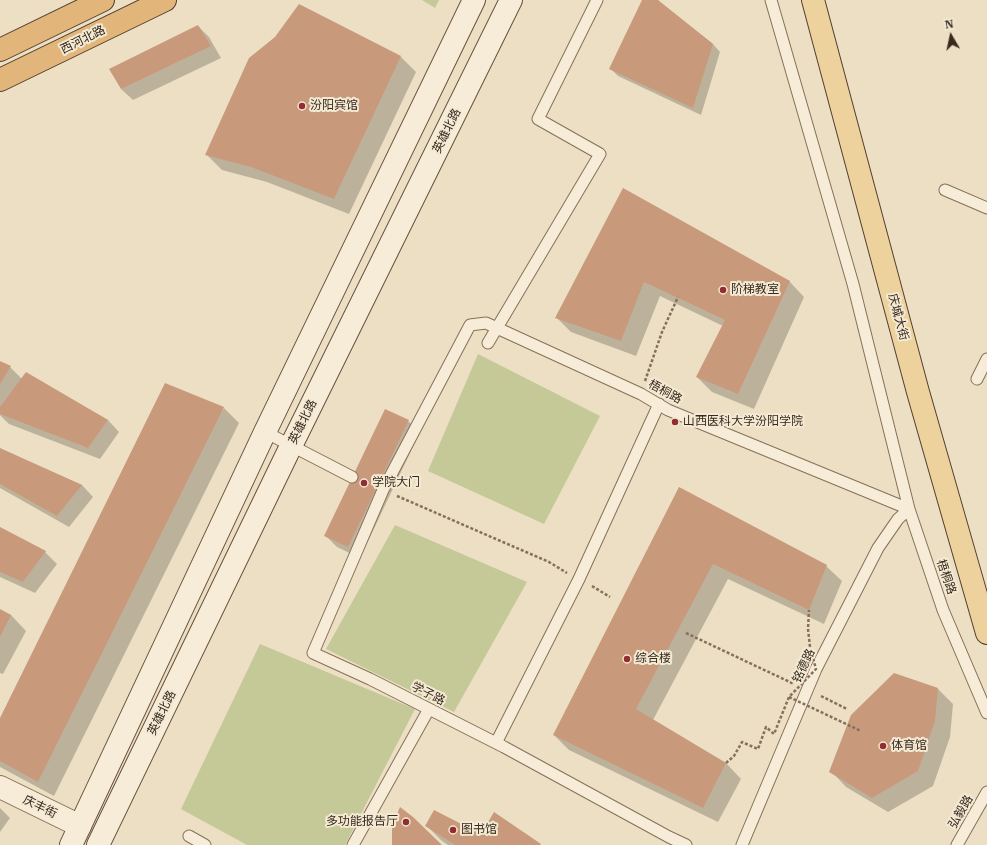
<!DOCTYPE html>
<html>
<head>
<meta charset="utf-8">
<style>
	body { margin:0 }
	#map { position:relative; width:987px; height:845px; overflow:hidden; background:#ecdfc4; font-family:"IBM Plex Serif",serif }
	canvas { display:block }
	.north { position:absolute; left:931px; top:16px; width:40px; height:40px; -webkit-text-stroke:3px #f4e9d3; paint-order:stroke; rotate:351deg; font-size:11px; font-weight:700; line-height:16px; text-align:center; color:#36291e }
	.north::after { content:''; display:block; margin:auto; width:14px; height:18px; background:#36291e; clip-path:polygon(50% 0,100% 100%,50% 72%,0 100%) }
</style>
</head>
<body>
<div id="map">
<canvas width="987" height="845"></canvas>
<div class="north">N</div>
</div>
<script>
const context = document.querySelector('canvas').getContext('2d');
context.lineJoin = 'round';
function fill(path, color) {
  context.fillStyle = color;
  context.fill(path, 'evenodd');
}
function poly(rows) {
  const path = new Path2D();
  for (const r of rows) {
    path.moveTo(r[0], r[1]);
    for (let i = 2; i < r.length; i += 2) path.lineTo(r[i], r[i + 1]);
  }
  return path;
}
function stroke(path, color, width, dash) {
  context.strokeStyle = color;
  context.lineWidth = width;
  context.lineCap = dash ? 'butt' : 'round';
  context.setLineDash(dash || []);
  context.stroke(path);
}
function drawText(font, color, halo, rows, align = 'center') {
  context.font = font + ' "IBM Plex Serif","Noto Sans SC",serif';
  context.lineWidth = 4;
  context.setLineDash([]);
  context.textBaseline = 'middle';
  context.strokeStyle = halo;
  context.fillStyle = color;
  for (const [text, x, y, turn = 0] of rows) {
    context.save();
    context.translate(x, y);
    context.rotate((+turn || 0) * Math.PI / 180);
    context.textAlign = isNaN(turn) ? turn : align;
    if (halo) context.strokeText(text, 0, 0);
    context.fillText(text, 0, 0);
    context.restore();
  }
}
fill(poly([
	[422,0,439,0,435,8],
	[478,354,600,416,544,524,428,471],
	[395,525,527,582,454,712,326,649],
	[260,644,415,709,345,845,247,845,181,809]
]), '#c5c998');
fill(poly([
	[643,0,657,0,713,44,720,52,701,115,618,76,610,68],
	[198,26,209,37,221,58,133,100,121,89],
	[401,57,416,72,349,214,267,182,222,170,207,155],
	[624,189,789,281,804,297,754,409,712,392,697,377,723,326,660,296,636,356,571,332,556,317],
	[0,362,10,367,22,379,26,373,108,420,119,432,100,459,9,424,0,415],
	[224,408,239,423,54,796,0,767,0,720],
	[408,421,420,432,360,558,337,547,326,536],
	[0,449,82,485,93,497,69,527,0,488],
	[679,488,826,566,842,581,824,624,728,579,653,720,726,763,741,779,718,822,569,750,554,735],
	[0,528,45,552,57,564,35,593,0,577],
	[0,610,11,615,26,631,3,674,0,673],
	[938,689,953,704,950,737,933,786,888,812,846,787,831,771],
	[0,808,10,818,0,832],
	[494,814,540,845,448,845,442,841,427,826,481,835]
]), '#0003');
fill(poly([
	[642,0,658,0,713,44,693,108,609,69],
	[299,4,401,56,334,199,251,167,205,155,249,58,275,37],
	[198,25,211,46,121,89,109,69],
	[623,188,790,281,738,394,696,377,725,320,644,282,621,341,555,318],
	[0,361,11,366,0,384],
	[26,372,108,420,88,448,0,414,0,407],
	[165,383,224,407,38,782,0,761,0,718],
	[385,409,409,420,348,547,324,536],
	[0,448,82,485,57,516,0,484],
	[679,487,827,565,809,610,713,564,636,709,726,763,703,808,553,735],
	[0,527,46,551,23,582,0,572],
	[0,609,11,615,0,637],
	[894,673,938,688,935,721,918,771,872,798,829,772,851,715],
	[400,807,413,817,442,845,392,845,392,826],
	[434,810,481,834,494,812,541,844,540,845,454,845,454,844,425,826]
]), '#c8997b');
const service = poly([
	[945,190,987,208],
	[488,343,600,154,538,119,597,0],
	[977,379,987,359],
	[265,432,352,477],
	[496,743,579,579,659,404],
	[189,836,205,845],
	[353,845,429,709],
	[686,845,669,837,504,747,370,679,313,653,383,490,470,325,486,323,641,394,668,410,909,509,943,610,987,713],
	[742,845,816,669,878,548,898,519,909,509,853,284,771,0],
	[957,845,987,792]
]);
const minor = poly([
	[0,787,80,826]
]);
const secondary = poly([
	[71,845,265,432,474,0],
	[98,845,291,446,511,0]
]);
const primary = poly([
	[813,0,918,392,987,633]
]);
const trunk = poly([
	[0,50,103,0],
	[0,80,165,0]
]);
stroke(service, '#86705b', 13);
stroke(minor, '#86705b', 24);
stroke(secondary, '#67513e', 24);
stroke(primary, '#533f2f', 24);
stroke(trunk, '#533f2f', 24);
stroke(poly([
	[645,381,662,332,678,297],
	[397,496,549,562,567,573],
	[592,586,610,597],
	[686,633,794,684],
	[821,696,847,709]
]), '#86705b', 2.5, [3, 2]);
stroke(service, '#f7ecd7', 11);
stroke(minor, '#f7ecd7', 22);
stroke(secondary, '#f7ecd7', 22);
stroke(primary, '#eed29d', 22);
stroke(trunk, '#e2b67a', 22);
stroke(poly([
	[789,697,861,731],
	[726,763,734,756,742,742,758,749,766,727,774,734,789,697,816,669,810,647,808,629,809,610]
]), '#86705b', 2.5, [3, 2]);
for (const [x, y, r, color] of [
	[302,106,4,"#922e32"],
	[723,290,4,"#922e32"],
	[675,422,4,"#922e32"],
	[364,483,4,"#922e32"],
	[627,659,4,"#922e32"],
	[883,746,4,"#922e32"],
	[406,822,4,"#922e32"],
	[453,830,4,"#922e32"]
]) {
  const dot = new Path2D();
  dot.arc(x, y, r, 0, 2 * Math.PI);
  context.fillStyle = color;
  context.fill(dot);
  stroke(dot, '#f4e9d3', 1.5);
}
drawText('12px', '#36291e', '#f4e9d3', [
	["西河北路",83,40,-26],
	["英雄北路",447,131,-64],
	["庆城大街",898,317,75],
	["梧桐路",665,392,28],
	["英雄北路",303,422,-64],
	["梧桐路",946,577,71],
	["铭德路",804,666,-65],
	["学子路",428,694,27],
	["英雄北路",162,713,-64],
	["庆丰街",40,807,26],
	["弘毅路",961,812,-60]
]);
drawText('12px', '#36291e', '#f4e9d3', [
	["汾阳宾馆",310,106],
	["阶梯教室",731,290],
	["山西医科大学汾阳学院",683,422],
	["学院大门",372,483],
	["综合楼",635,659],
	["体育馆",891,746],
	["多功能报告厅",398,822,"right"],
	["图书馆",461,830]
], 'left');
</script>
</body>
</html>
